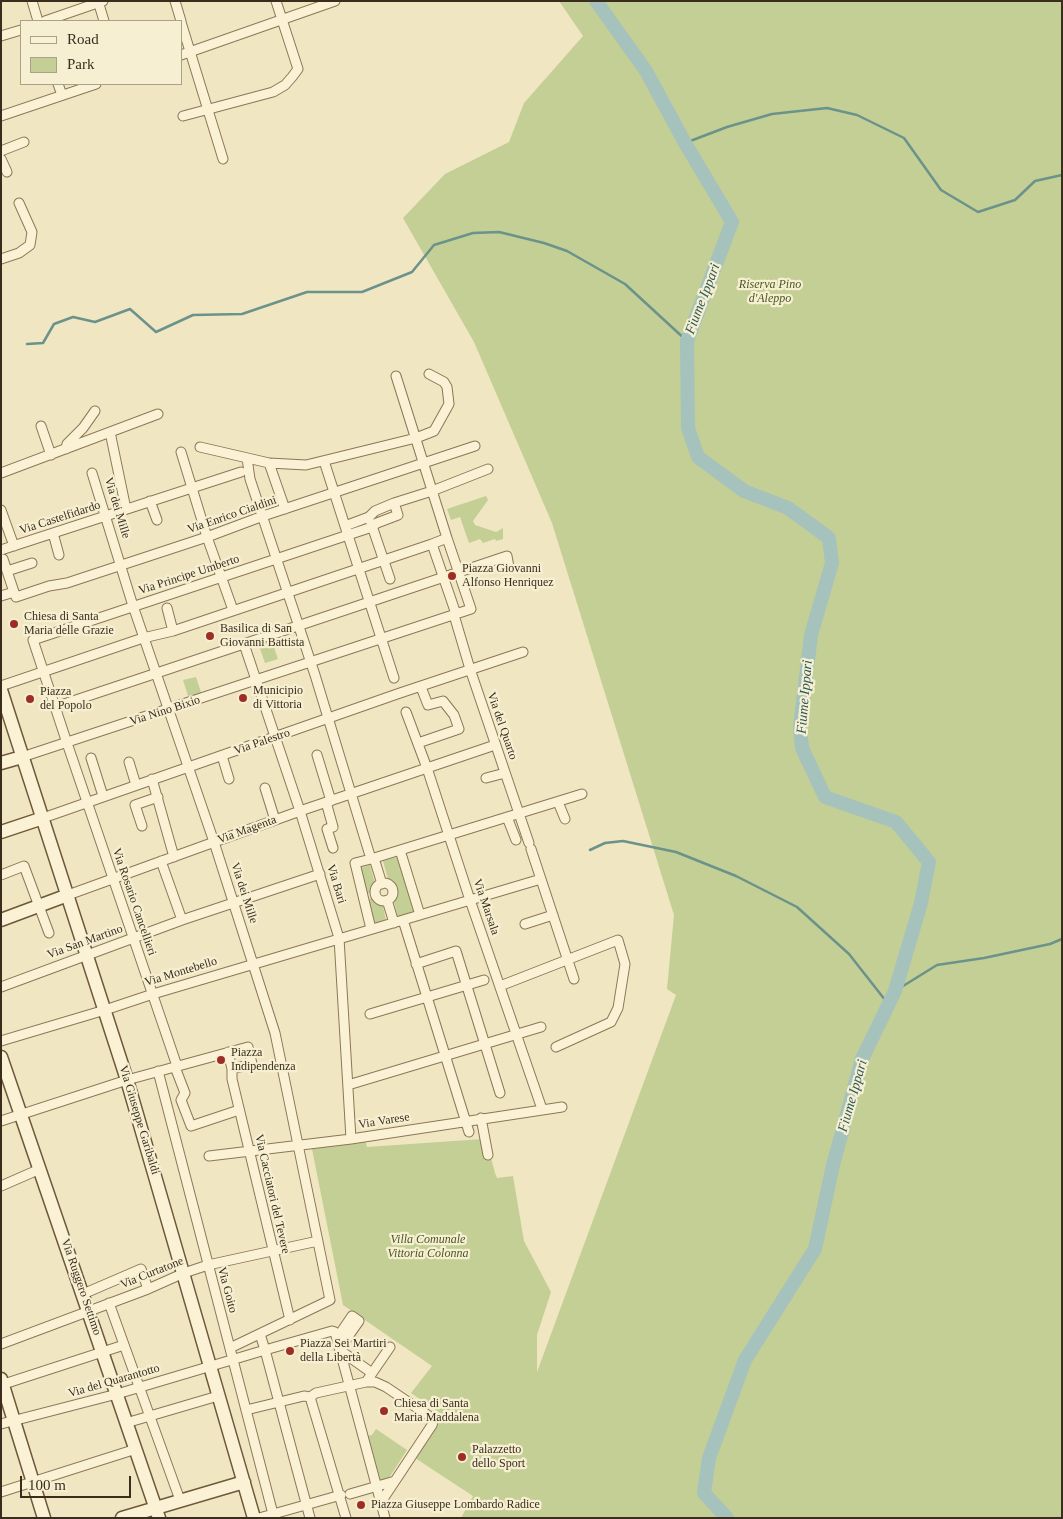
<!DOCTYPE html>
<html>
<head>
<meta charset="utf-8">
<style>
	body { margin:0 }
	#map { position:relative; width:1063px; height:1519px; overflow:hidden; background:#f0e6c2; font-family:"Times New Roman",serif }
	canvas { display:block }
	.frame { position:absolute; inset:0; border:2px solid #3a2d1d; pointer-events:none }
	.legend { position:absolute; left:20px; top:20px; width:162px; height:65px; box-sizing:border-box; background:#f7efd2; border:1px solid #aba18a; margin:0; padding:6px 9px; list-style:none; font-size:15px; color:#3a2d1d }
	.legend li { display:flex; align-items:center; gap:10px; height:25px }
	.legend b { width:25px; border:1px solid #aba18a }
	.scale { position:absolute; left:20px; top:1476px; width:111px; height:22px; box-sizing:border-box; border:2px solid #3a2d1d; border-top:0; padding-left:6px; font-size:15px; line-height:18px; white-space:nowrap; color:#3a2d1d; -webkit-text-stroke:4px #f7efd2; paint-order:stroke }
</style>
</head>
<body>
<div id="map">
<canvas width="1063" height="1519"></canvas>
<div class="frame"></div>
<ul class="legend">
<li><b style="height:6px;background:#fbf2d6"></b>Road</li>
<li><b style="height:14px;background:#c4cf95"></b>Park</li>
</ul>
<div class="scale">100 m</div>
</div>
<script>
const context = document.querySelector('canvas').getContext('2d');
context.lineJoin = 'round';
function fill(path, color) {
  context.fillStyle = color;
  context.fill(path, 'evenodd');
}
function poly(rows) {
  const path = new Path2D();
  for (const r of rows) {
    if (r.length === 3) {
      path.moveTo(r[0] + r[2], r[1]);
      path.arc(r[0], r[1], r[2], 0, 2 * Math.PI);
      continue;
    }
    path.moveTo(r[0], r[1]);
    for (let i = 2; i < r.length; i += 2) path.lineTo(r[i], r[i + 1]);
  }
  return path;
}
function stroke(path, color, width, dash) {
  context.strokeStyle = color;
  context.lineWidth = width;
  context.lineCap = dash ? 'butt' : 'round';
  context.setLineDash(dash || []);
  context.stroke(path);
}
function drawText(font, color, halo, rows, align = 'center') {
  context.font = font + ' "Times New Roman",serif';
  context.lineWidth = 4.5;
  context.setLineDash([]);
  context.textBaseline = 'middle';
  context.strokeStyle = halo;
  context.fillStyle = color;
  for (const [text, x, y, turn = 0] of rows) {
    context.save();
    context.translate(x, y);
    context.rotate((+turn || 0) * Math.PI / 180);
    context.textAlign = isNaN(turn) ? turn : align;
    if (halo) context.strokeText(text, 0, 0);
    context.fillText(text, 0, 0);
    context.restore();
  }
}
fill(poly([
	[559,1,1062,1,1062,1518,461,1518,473,1496,415,1458,444,1416,411,1393,432,1366,343,1305,312,1149,365,1140,367,1147,483,1139,486,1159,491,1158,495,1173,497,1178,513,1176,524,1241,551,1292,537,1335,537,1372,676,995,667,989,674,915,552,523,474,342,403,218,445,174,509,142,524,103,583,36],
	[486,496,488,500,473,521,475,525,496,532,503,528,503,539,496,541,495,539,483,543,480,539,469,543,460,517,451,520,447,509],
	[271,639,278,659,265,663,258,643],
	[196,677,202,695,189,699,183,680],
	[398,857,414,913,398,918,394,902,398,896,398,888,392,881,388,879,383,861],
	[370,865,375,883,371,889,371,893,366,894,359,868],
	[372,898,377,904,383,906,386,921,375,924,368,900],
	[376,1429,407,1450,389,1478,379,1480,367,1436,372,1435]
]), '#c4cf95');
stroke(poly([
	[685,143,727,127,772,114,827,108,857,115,904,138,941,190,978,212,1015,200,1035,181,1062,175],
	[27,344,43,343,54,324,73,317,95,322,130,309,156,332,193,315,242,314,307,292,362,292,412,272,434,245,473,233,499,232,544,243,567,251,625,284,687,341],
	[590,850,605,843,623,841,676,852,736,876,797,907,849,954,889,1005],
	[895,991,937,965,984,958,1050,944,1062,939]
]), '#6b928b', 2.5);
stroke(poly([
	[596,1,646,71,685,143,732,222,687,341,688,428,698,457,744,491,788,508,829,538,832,563,811,635,800,727,802,748,825,797,896,822,929,862,921,903,895,991,862,1059,833,1165,815,1249,745,1360,709,1458,704,1493,727,1518]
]), '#a5c3bc', 14);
const street = poly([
	[32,1,38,21],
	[98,1,104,21],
	[175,1,181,21],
	[45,21,103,1],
	[181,22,223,159],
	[1,36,21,30],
	[181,55,335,1],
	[58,84,62,95],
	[1,116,96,84],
	[183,116,273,92,285,85,292,77,298,69,276,1],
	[1,151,24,142],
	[1,159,7,172],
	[1,259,19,253,30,245,32,232,19,203],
	[396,376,447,538,432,544,455,611,454,615,470,669,529,843],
	[41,426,51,455],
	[110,432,126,509],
	[200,447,269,463,306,465,416,438,434,431,449,404,447,387,444,382,429,374],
	[66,449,67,444,83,428,95,411],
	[181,452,207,537,233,610],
	[247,458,250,479,315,675,371,859,582,794],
	[324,461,394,678],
	[269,463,285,509],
	[1,473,158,414],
	[92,473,133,606,214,842,275,1033,330,1300,230,1348],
	[150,501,157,520],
	[1,510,14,546],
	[371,523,390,579],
	[345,526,369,517,375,511,394,503,432,491,488,469],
	[53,533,59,555],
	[1,550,241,472],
	[3,559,14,592],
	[7,571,32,563],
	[1,596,14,592,16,597,49,586,67,583,207,537,263,516,475,446],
	[167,608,173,631],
	[244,644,300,811,339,938,351,1139],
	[1,686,143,638,173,631,432,544],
	[55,707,507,556,509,567],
	[406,712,427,768,470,900,542,1109],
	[418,743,459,729,454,715,443,701,428,705,421,687],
	[317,755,331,801],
	[222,756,229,779],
	[22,757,471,609,447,538],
	[91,758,103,796],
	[129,762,136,785],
	[486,778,505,773],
	[152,779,174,857],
	[265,788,275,820],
	[326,802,333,827,327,829,333,848],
	[558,802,565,819],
	[507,817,516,840],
	[43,818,400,693,523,652],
	[142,826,135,805,158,797],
	[531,849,574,979],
	[400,850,420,915],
	[374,858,382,884],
	[371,859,355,863,371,929],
	[161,861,182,920],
	[1,875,24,866,49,933],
	[384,892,9],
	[68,895,300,811,495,745],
	[387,900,394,923],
	[525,924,553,915],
	[416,964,456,951,500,1093],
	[500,986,618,940,625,964,618,1008,611,1022,556,1047],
	[1,987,182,920,320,874],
	[370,1014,484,980],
	[1,1041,105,1010,153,994,403,920],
	[228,1052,232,1069,232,1079,290,1320],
	[177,1066,67,743,33,640,372,527,377,523,398,515,394,503],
	[175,1067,185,1093,181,1100,191,1126,239,1110],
	[158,1071,273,1514],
	[348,1085,541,1027],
	[481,1118,488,1155],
	[1,1121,127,1080,248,1047,252,1064,232,1069],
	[469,1132,403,920,541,879],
	[209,1156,351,1139,562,1107],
	[1,1186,40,1169],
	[83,1294,141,1269,148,1289],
	[109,1303,180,1500],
	[260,1334,265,1350,332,1331,335,1332,385,1518],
	[337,1338,352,1316,359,1321,340,1348],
	[1,1344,148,1289,184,1273,208,1265,318,1241],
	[341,1351,372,1373],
	[366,1382,390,1347],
	[1,1385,124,1345],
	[310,1397,346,1518],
	[246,1410,304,1396,310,1397,316,1393,366,1382,375,1382,386,1387,432,1418,433,1422,432,1425,395,1481,350,1494],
	[126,1423,218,1396],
	[1,1424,117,1394,265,1350,310,1518],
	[1,1492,136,1449],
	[381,1502,395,1481],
	[259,1518,341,1495]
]);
const secondary = poly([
	[1,690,127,1080,254,1518],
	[1,763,22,757],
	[1,832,43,818],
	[1,920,68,895],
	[1,1057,159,1518],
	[1,1379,44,1518],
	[122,1518,244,1482]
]);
stroke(street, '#8b7758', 11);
stroke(secondary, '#6d583b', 15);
stroke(street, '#fbf2d6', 9);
stroke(secondary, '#fbf2d6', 12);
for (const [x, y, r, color] of [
	[452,576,5,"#9e2d25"],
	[14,624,5,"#9e2d25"],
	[210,636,5,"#9e2d25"],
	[243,698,5,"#9e2d25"],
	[30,699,5,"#9e2d25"],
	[221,1060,5,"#9e2d25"],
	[290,1351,5,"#9e2d25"],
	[384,1411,5,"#9e2d25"],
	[462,1457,5,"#9e2d25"],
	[361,1505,5,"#9e2d25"]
]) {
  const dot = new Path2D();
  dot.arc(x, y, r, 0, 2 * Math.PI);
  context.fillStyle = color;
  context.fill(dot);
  stroke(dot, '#f7efd2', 2);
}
drawText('italic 12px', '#475822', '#f7efd2', [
	["Riserva Pino",770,285],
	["d'Aleppo",770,299],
	["Villa Comunale",428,1240],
	["Vittoria Colonna",428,1254]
]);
drawText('12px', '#3a2d1d', '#f7efd2', [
	["Via dei Mille",117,508,73],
	["Via Enrico Cialdini",232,515,-19],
	["Via Castelfidardo",60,518,-18],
	["Via Principe Umberto",189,575,-18],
	["Via Nino Bixio",165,711,-18],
	["Via del Quarto",502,726,71],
	["Via Palestro",262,742,-19],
	["Via Magenta",247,830,-20],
	["Via Bari",336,884,73],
	["Via dei Mille",244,893,72],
	["Via Rosario Cancellieri",134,902,71],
	["Via Marsala",486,907,71],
	["Via San Martino",85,942,-20],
	["Via Montebello",181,972,-17],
	["Via Giuseppe Garibaldi",139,1120,73],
	["Via Varese",384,1121,-9],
	["Via Cacciatori del Tevere",272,1194,77],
	["Via Curtatone",152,1273,-22],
	["Via Ruggero Settimo",81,1287,71],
	["Via Goito",227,1290,75],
	["Via del Quarantotto",114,1381,-16]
]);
drawText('12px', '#3a2d1d', '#f7efd2', [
	["Piazza Giovanni",462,569],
	["Alfonso Henriquez",462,583],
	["Chiesa di Santa",24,617],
	["Maria delle Grazie",24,631],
	["Basilica di San",220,629],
	["Giovanni Battista",220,643],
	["Municipio",253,691],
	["di Vittoria",253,705],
	["Piazza",40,692],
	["del Popolo",40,706],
	["Piazza",231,1053],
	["Indipendenza",231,1067],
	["Piazza Sei Martiri",300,1344],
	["della Libertà",300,1358],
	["Chiesa di Santa",394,1404],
	["Maria Maddalena",394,1418],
	["Palazzetto",472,1450],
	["dello Sport",472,1464],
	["Piazza Giuseppe Lombardo Radice",371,1505]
], 'left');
drawText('italic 14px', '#2b5a5b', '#f7efd2', [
	["Fiume Ippari",703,299,-69],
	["Fiume Ippari",805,697,-85],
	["Fiume Ippari",853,1096,-74]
]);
</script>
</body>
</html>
